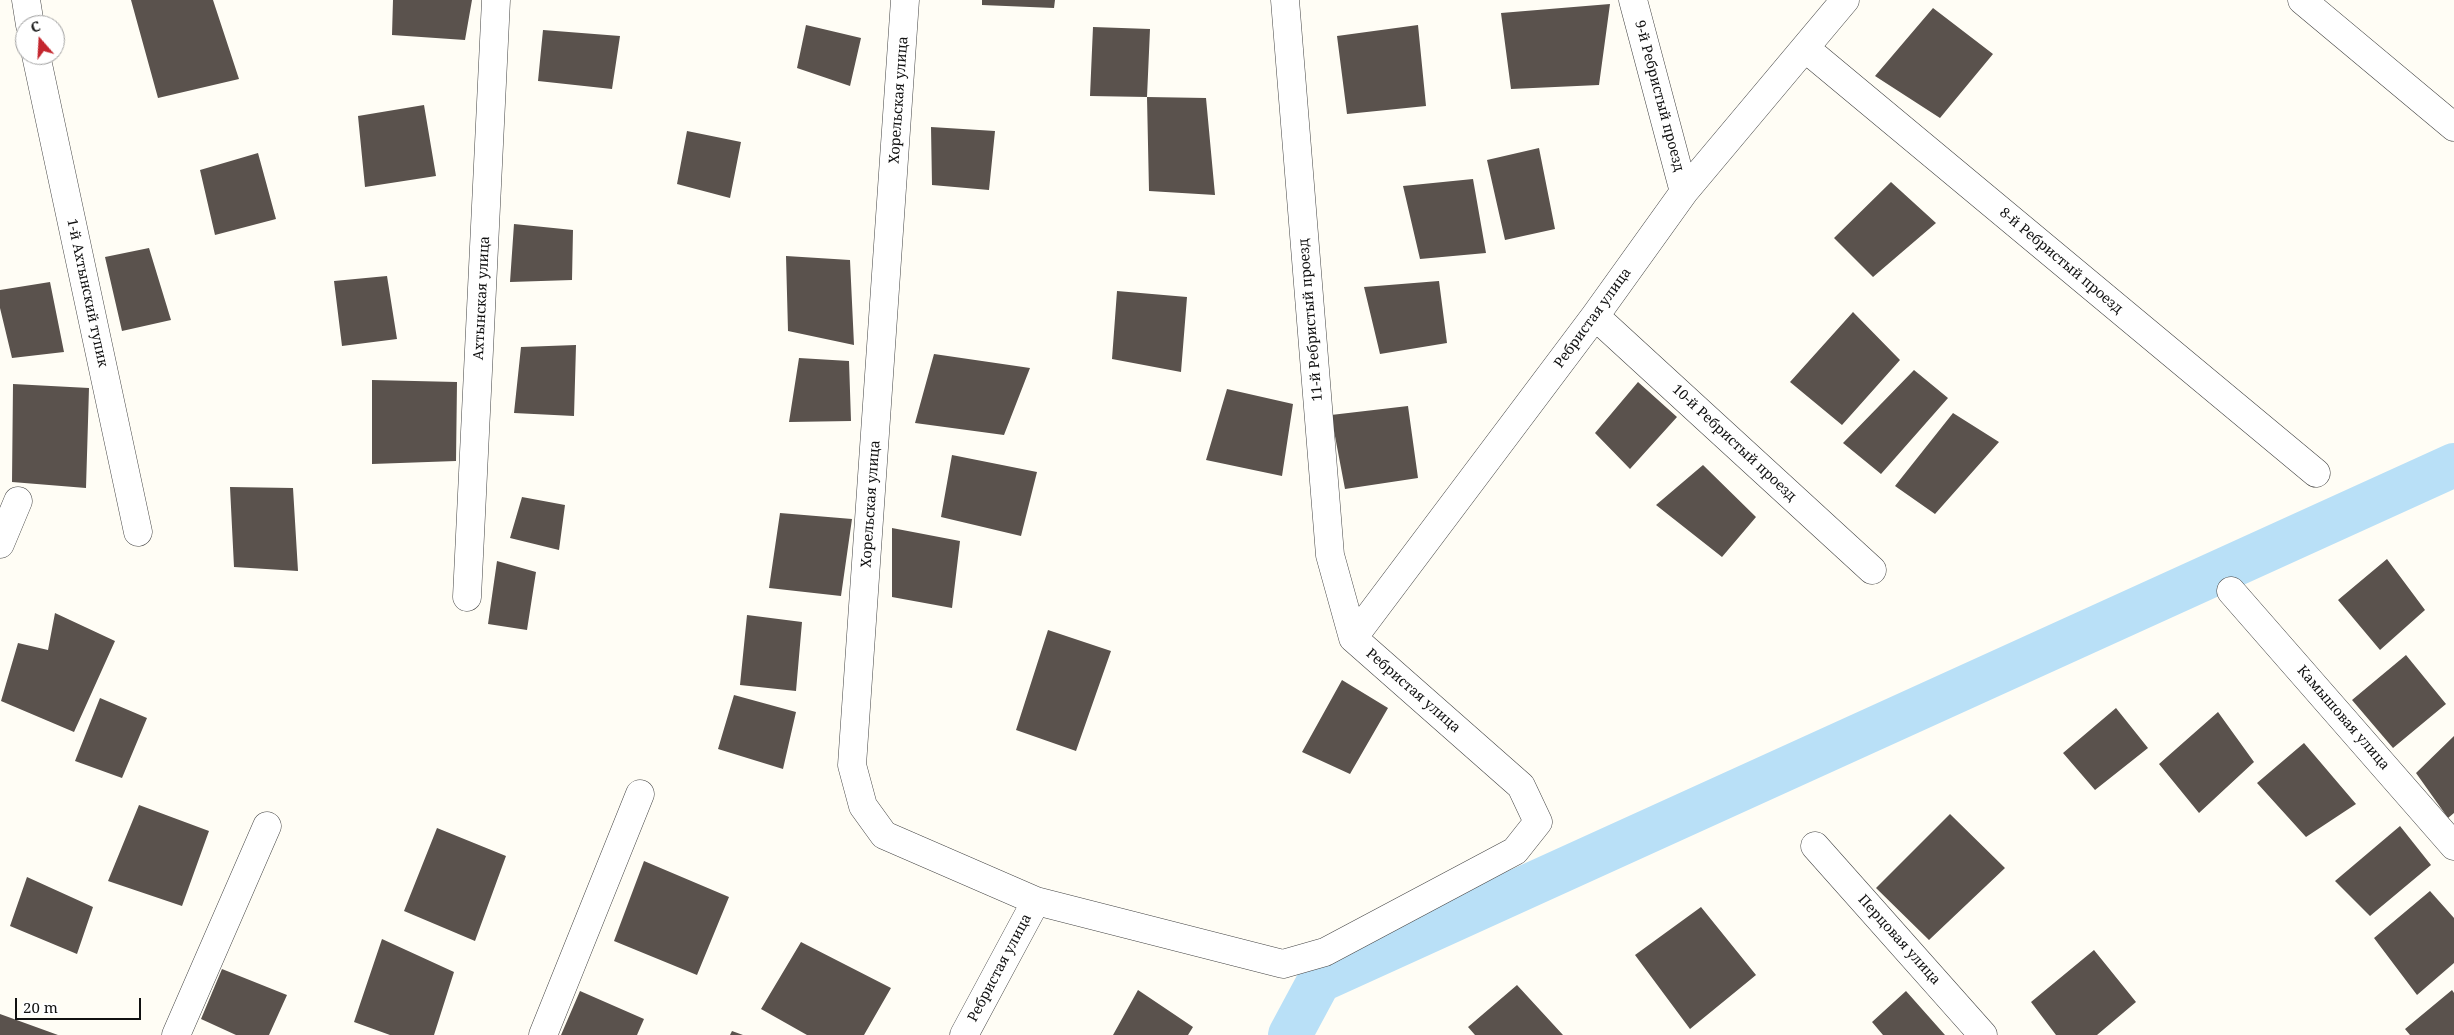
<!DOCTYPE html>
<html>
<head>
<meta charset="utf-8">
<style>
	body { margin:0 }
	#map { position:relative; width:2454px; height:1035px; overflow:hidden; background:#fffdf5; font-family:"Noto Serif",serif }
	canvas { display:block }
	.north { position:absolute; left:15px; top:15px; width:50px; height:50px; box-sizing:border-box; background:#fff; border:1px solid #a0a0a0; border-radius:50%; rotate:341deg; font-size:14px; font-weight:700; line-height:20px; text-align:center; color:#111 }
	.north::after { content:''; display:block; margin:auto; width:18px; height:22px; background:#c4262e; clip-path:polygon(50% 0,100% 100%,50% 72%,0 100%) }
	.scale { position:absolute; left:15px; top:998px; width:126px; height:22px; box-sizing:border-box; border:2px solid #111; border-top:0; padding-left:6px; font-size:15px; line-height:18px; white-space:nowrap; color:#111; -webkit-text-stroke:4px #fff; paint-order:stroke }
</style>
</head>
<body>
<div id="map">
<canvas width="2454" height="1035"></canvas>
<div class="north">С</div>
<div class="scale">20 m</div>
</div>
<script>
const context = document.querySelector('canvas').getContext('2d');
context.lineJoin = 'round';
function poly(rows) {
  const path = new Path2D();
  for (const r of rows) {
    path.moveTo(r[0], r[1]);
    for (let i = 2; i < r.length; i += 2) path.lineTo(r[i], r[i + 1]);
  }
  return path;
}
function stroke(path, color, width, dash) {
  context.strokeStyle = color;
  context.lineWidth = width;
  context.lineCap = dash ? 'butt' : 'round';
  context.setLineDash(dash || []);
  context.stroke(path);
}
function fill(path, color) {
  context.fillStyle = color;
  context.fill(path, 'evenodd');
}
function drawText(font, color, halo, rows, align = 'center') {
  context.font = font + ' "Noto Serif",serif';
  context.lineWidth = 5;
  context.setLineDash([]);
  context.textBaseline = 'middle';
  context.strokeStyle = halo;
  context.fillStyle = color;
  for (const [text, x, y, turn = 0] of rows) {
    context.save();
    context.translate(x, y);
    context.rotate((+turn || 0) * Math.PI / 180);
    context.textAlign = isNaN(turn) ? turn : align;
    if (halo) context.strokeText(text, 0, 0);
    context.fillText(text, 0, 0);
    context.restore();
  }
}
stroke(poly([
	[1290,1035,1319,981,2454,465]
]), '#b9e0f7', 44);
fill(poly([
	[131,0,213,0,239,79,158,98],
	[393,0,472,0,465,40,392,35],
	[982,0,1055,0,1054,8,982,5],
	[1610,4,1599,85,1511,89,1501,13],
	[1933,8,1993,54,1940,118,1875,76],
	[806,25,861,38,850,86,797,68],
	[1418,25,1426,106,1347,114,1337,36],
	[1093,27,1150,29,1147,97,1090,96],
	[543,30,620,36,612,89,538,81],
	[1147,97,1206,98,1215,195,1149,191],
	[424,105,436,176,365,187,358,116],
	[931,127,995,131,989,190,932,185],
	[687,131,741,142,730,198,677,184],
	[1539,148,1555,229,1505,240,1487,160],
	[258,153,276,219,215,235,200,170],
	[1473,179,1486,253,1420,259,1403,186],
	[1891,182,1936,223,1873,277,1834,238],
	[514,224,573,230,572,280,510,282],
	[149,248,171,320,122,331,105,257],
	[786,256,850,260,854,345,788,331],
	[387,276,397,339,342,346,334,281],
	[1439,281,1447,343,1380,354,1364,287],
	[50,282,64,352,12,358,0,308,0,290],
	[1117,291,1187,297,1181,372,1112,359],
	[1853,312,1900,360,1842,425,1790,382],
	[576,345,574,416,514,413,521,347],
	[934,354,1030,368,1004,435,915,423],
	[799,358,849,361,851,421,789,422],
	[1914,370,1948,398,1881,474,1843,443],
	[372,380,457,382,456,461,372,464],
	[1638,382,1677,417,1630,469,1595,433],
	[13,384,89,388,86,488,12,482],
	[1227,389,1293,404,1282,476,1206,460],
	[1408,406,1418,478,1345,489,1331,415],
	[1953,413,1999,442,1935,514,1895,486],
	[952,455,1037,472,1021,536,941,517],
	[1703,465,1756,517,1722,557,1656,505],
	[230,487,293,488,298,571,234,567],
	[522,497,565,505,559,550,510,538],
	[780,513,852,519,841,596,769,588],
	[892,528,960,541,952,608,892,597],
	[2387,559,2425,610,2380,650,2338,600],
	[497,561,536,572,527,630,488,624],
	[55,613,115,641,74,732,1,701,18,643,48,650],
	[747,615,802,622,796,691,740,685],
	[1048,630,1111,651,1076,751,1016,730],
	[2406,655,2446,704,2393,748,2352,700],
	[1342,680,1388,708,1350,774,1302,752],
	[734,695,796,712,783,769,718,749],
	[100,698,147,718,122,778,75,761],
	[2116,708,2148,748,2095,790,2063,753],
	[2218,712,2254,762,2199,813,2159,764],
	[2454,736,2454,813,2448,818,2416,773],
	[2304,743,2356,804,2306,837,2257,783],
	[139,805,209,831,182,906,108,881],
	[1950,814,2005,868,1929,940,1876,888],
	[2400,826,2431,865,2370,916,2335,881],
	[437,828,506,856,475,941,404,911],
	[644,861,729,897,697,975,614,941],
	[27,877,93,907,77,954,10,926],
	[2430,891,2454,918,2454,963,2417,995,2374,938],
	[1701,907,1756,975,1690,1029,1635,955],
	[382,939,454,972,434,1035,390,1035,354,1022],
	[801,942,891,988,864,1035,807,1035,761,1009],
	[2094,950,2136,1002,2097,1035,2056,1035,2031,1002],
	[222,969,287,995,269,1035,236,1035,201,1019],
	[1517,985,1563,1035,1475,1035,1468,1027],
	[1138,990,1193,1027,1188,1035,1113,1035],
	[2452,990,2454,993,2454,1035,2410,1035,2405,1029],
	[580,991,644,1019,637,1035,561,1035],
	[1906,991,1945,1035,1883,1035,1872,1022],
	[0,1014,58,1035,0,1035],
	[732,1031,743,1035,730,1035]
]), '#5a524d');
const minor = poly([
	[26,0,30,25],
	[905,0,852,765,863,806,884,835,1036,901],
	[1285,0,1330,555,1353,638],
	[1633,0,1684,192],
	[2302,0,2454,127],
	[1805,48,2316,473],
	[36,55,138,532],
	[1595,316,1872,570],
	[0,544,18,501],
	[2231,591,2454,846],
	[467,597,496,0],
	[1815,846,1983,1035],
	[176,1035,267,826],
	[543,1035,640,794],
	[964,1035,1036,901,1283,964,1325,952,1515,851,1538,822,1521,786,1353,638,1595,316,1684,192,1845,0]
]);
stroke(minor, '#444', 29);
stroke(minor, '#fff', 28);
drawText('14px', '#111', '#fff', [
	["9-й Ребристый проезд",1659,96,75],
	["Хорельская улица",899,100,-86],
	["8-й Ребристый проезд",2061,261,40],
	["1-й Ахтынский тупик",87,293,78],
	["Ахтынская улица",482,298,-87],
	["Ребристая улица",1593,318,-54],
	["11-й Ребристый проезд",1311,320,-95],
	["10-й Ребристый проезд",1734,443,43],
	["Хорельская улица",871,504,-86],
	["Ребристая улица",1413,691,41],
	["Камышовая улица",2343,718,49],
	["Перцовая улица",1899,940,48],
	["Ребристая улица",1000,968,-62]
]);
</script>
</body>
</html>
